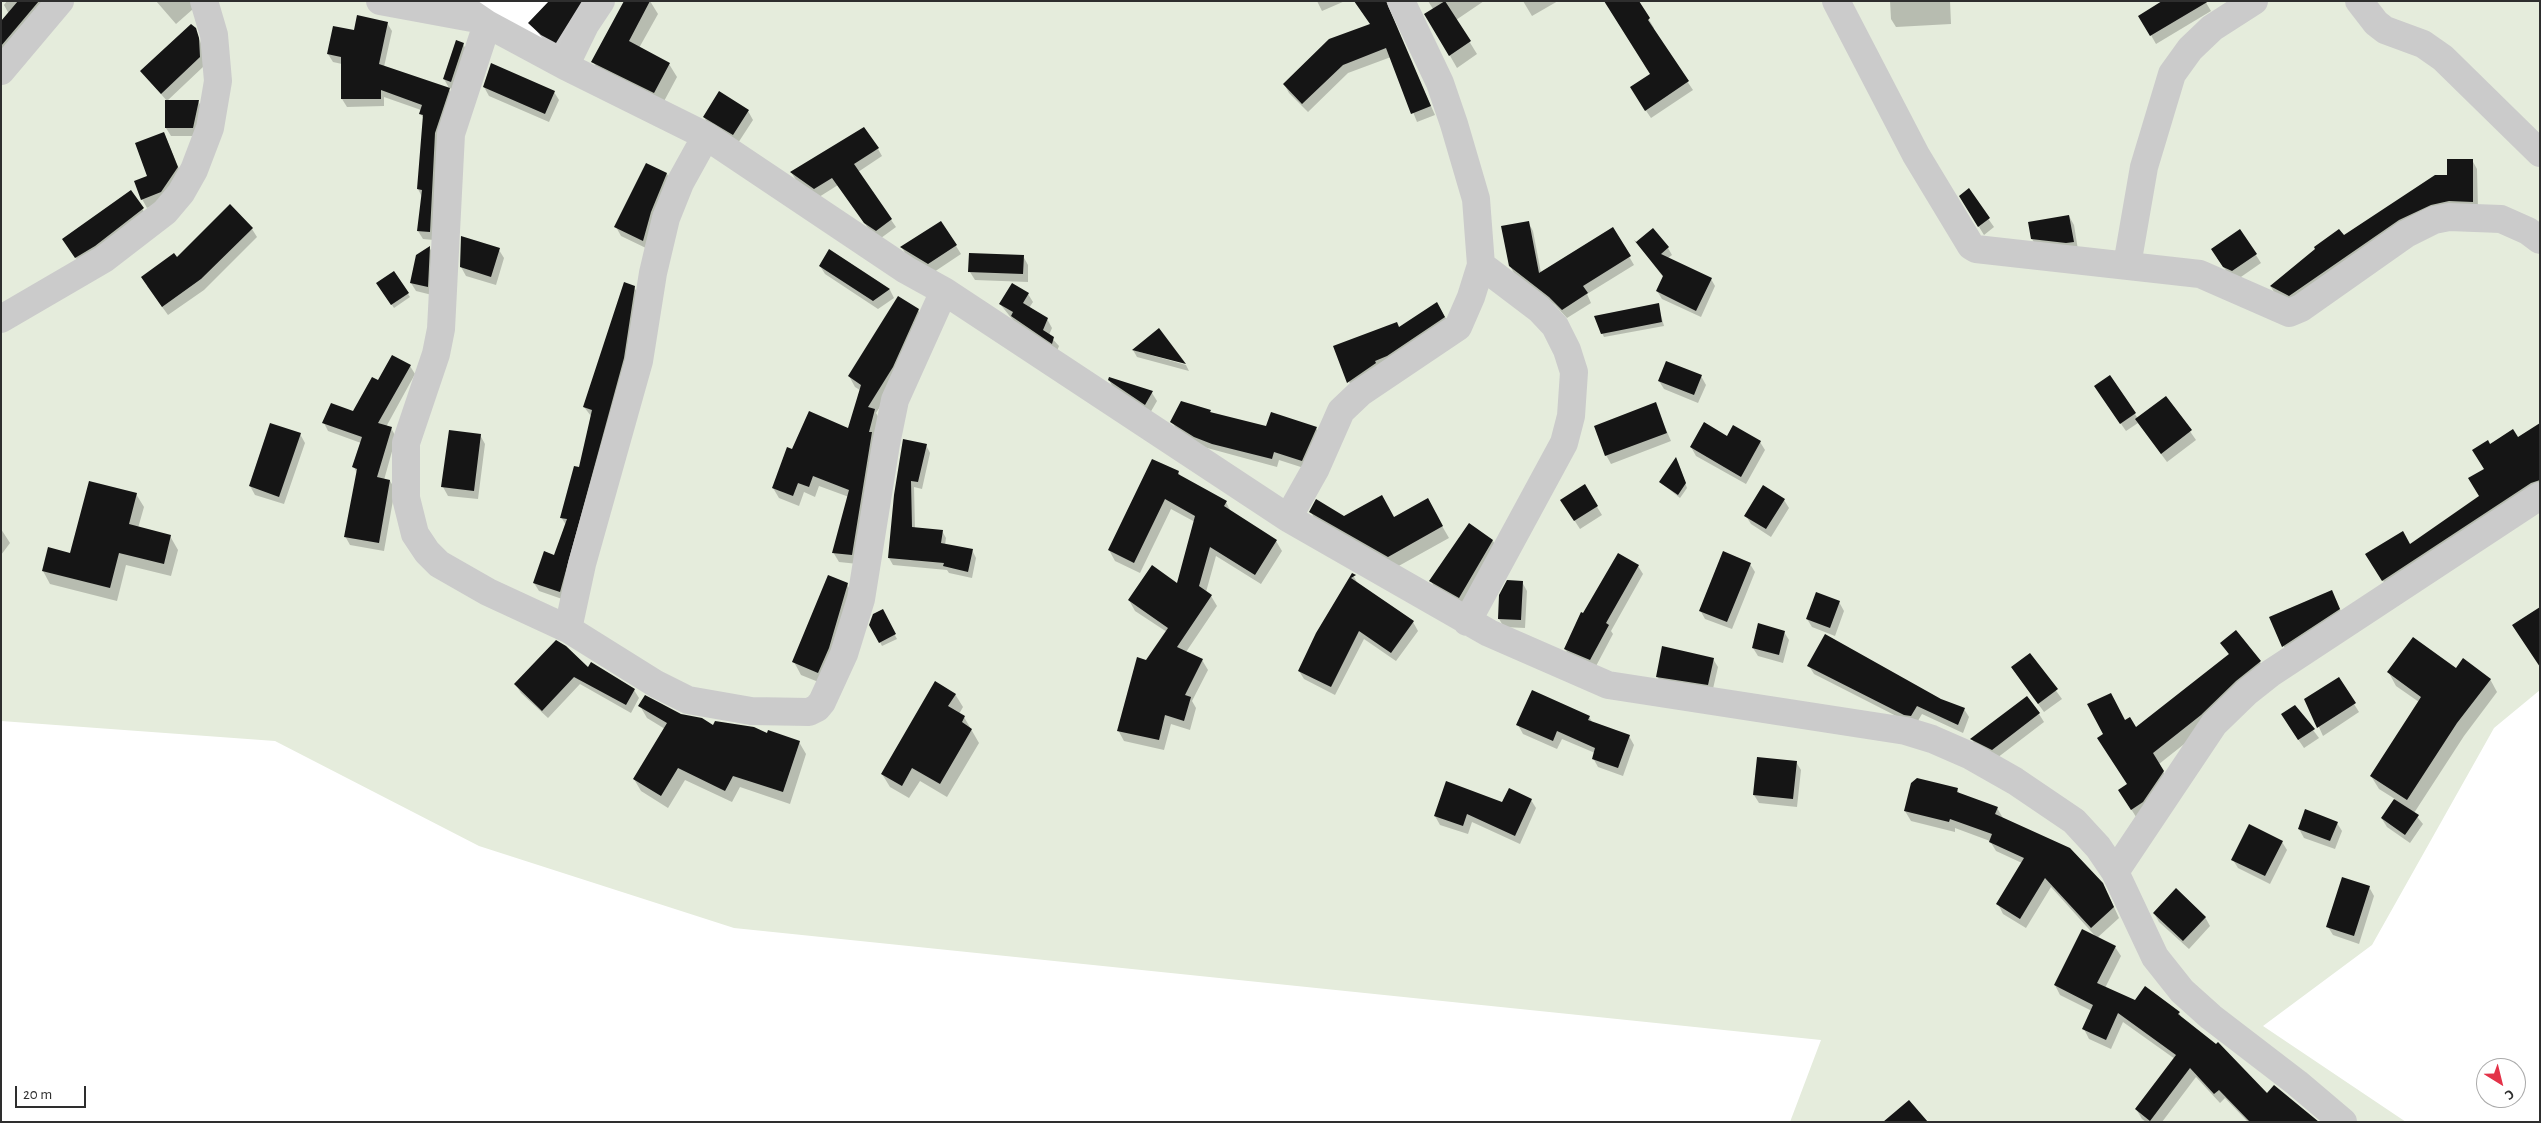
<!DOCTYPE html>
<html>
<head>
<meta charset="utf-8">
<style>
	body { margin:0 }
	#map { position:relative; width:2541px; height:1123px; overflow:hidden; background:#fff; font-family:"Alegreya Sans",sans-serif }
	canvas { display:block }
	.frame { position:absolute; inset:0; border:2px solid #2e2e2e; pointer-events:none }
	.north { position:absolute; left:2476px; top:1058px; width:50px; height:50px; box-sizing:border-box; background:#fff; border:1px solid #ababab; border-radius:50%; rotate:144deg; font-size:14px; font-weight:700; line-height:20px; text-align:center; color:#2e2e2e }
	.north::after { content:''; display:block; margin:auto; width:18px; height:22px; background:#e33349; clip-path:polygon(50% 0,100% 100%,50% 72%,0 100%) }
	.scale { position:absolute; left:15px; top:1086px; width:71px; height:22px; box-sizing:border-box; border:2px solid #2e2e2e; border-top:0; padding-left:6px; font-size:15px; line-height:18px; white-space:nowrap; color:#2e2e2e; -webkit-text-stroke:4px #fff; paint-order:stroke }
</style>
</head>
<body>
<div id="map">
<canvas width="2541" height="1123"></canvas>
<div class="frame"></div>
<div class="north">С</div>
<div class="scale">20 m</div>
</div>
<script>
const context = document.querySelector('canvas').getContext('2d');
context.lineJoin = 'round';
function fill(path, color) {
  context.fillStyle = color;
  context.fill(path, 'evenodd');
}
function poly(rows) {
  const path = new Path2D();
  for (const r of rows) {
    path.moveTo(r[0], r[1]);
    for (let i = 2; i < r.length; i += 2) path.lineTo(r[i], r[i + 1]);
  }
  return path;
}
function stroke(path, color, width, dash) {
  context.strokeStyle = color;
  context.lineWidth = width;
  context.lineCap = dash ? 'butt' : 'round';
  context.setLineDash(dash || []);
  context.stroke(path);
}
fill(poly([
	[1,1,458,1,572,73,613,1,2540,1,2540,690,2494,728,2372,945,2263,1026,2406,1122,1790,1122,1821,1040,734,928,479,846,275,741,1,721]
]), '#e5ecdc');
fill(poly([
	[7,1,59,1,1,68,1,23,9,14,4,5],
	[156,1,191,1,193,9,176,24],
	[551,1,592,1,561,51,547,44,530,23],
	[625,1,650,1,658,14,639,48,669,64,677,77,662,105,600,75,593,61],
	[1317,1,1345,1,1322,11],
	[1354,1,1388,1,1391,17,1435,115,1417,122,1391,57,1348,73,1308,112,1289,93,1284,84,1371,24],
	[1428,1,1484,1,1456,20,1477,54,1457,68,1426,14,1433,9],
	[1523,1,1558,1,1532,16],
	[1638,1,1654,28,1652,29,1693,90,1651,118,1636,96,1651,74],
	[1890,1,1950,1,1951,24,1896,27,1891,19],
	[2205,1,2211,11,2156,44,2140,16],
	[387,23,392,31,384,67,449,89,453,97,434,240,423,239,418,231,422,197,418,189,424,119,420,113,421,110,384,97,384,106,347,107,342,99,342,64,333,62,328,54,355,32],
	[195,29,203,48,204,66,167,101,198,101,203,110,198,136,171,136,166,128,167,101,142,72],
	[463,44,468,53,456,90,449,88,444,79],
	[484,87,554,92,559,100,549,122,489,96],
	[748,111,753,120,738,143,709,126,704,117],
	[164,133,182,176,166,200,147,208,142,199],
	[878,149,882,156,858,172,896,227,881,238,870,231,838,185,819,197,796,180,791,172],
	[2472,160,2477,169,2478,210,2295,304,2276,295,2271,287,2316,249,2344,237],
	[647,165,667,174,672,183,648,249,621,236,616,227],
	[1968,190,1994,227,1984,235,1960,196],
	[131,192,151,222,84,270,64,240],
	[2069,216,2074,225,2078,250,2037,248,2032,239],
	[941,222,961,254,934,272,907,256,902,248],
	[1528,222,1533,231,1541,273,1613,229,1634,265,1587,294,1591,303,1567,318,1555,305,1515,275,1510,266],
	[252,229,257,237,204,290,168,315,147,286],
	[2240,230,2261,263,2238,279,2230,276,2217,258],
	[1637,243,1668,248,1672,255,1668,258,1711,279,1715,286,1701,317,1662,299,1657,291,1664,278],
	[429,247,434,255,432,295,416,291,411,283],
	[499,250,504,258,496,285,466,276,461,267],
	[830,251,890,290,894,298,878,309,825,274,820,266],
	[1023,256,1028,265,1028,282,975,280,970,272],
	[380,287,408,294,410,297,394,308],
	[634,287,639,296,628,367,565,600,539,591,534,583,555,556,566,525,561,517,580,469,591,416,584,407],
	[1028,294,1033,302,1029,308,1047,319,1052,328,1049,335,1059,346,1057,351,1017,325,1000,304],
	[1437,304,1450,325,1353,391,1335,347,1399,328],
	[1658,304,1664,326,1604,337,1602,333],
	[918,310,924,321,898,378,876,413,880,420,858,564,839,562,833,552,849,497,819,486,815,497,804,492,799,506,779,498,773,488,793,451,849,430,860,390,855,387,849,376],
	[1133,350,1186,365,1189,371,1137,357],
	[410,366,415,374,386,427,391,428,396,437,384,480,390,481,395,489,384,551,350,545,345,536,357,473,354,467,361,443,328,431,324,423,354,412,378,382],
	[1701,376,1706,385,1698,403,1664,389,1659,381],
	[1109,380,1152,393,1157,401,1150,413,1114,389],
	[2101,395,2135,414,2138,419,2166,397,2196,440,2167,462,2138,423,2126,431],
	[1655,404,1671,441,1611,464,1606,455],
	[1210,411,1211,414,1267,428,1316,428,1321,436,1307,469,1279,460,1277,467,1200,446,1177,430,1172,422],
	[2540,424,2540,491,2388,589,2367,554,2410,545,2481,497,2490,445,2517,439],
	[300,434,305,443,284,504,255,495,250,486],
	[480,435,485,444,478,499,448,496,443,487],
	[904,441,926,445,930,453,922,489,914,487,915,528,942,531,946,538,945,545,972,550,976,558,972,578,949,573,947,570,893,565,889,558],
	[1760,442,1765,450,1746,484,1696,456,1691,447],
	[1678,462,1687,488,1680,498,1660,482],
	[1178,472,1181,477,1226,502,1231,512,1276,541,1282,551,1261,584,1216,556,1206,592,1211,596,1217,606,1186,652,1202,660,1208,670,1192,701,1196,708,1190,730,1171,724,1164,750,1124,741,1118,730,1146,661,1167,632,1135,611,1129,600,1178,585,1195,522,1171,509,1140,573,1115,561,1109,550],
	[1584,486,1602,515,1580,529,1567,509],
	[136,494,144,507,138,528,170,536,178,550,171,576,126,565,117,601,50,584,43,571,71,554],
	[1427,500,1449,538,1395,568,1317,524,1311,512,1344,517,1394,519],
	[1784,500,1789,508,1771,537,1751,524,1746,516],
	[1469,525,1493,541,1500,554,1467,610,1438,594,1431,581],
	[1,529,10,543,1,555],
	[1750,564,1755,572,1732,629,1705,619,1700,610],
	[1638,566,1643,574,1611,631,1613,634,1595,668,1570,657,1565,649,1583,615],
	[1353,575,1358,584,1413,622,1418,631,1396,661,1364,639,1335,695,1304,679,1299,671],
	[1522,582,1527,591,1525,628,1504,627,1499,619],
	[847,584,854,598,826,685,801,675,794,662],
	[2336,600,2344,618,2288,655,2270,618],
	[1839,602,1844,611,1835,636,1812,627,1807,619],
	[882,611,897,639,882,646,871,625],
	[1784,632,1789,640,1783,663,1758,656,1753,648],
	[2222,643,2260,662,2266,673,2207,726,2159,764,2169,782,2138,820,2126,801,2128,785,2125,722,2136,729,2229,655],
	[2030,655,2062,699,2044,712,2012,668],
	[1713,659,1718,667,1712,693,1662,685,1657,676],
	[1809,666,1940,700,1964,709,1969,717,1963,733,1922,714,1916,724,1910,723,1814,674],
	[589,669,634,690,639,698,631,713,580,684,548,718,521,693,516,685],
	[2456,670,2490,679,2497,692,2464,736,2414,813,2423,824,2410,843,2387,827,2382,819,2395,799,2379,789,2371,776,2419,702,2396,686,2389,673],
	[955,694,963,707,959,714,964,717,979,743,947,797,920,781,909,798,890,787,882,774],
	[2306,699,2354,704,2359,712,2323,736],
	[640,706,681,715,713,727,799,742,806,754,790,804,740,787,732,802,685,780,668,808,641,791,634,779,665,729,647,718],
	[2295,706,2319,738,2304,748,2287,723],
	[2039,714,2044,722,1997,758,1976,747,1972,739],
	[1589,717,1593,723,1629,736,1634,745,1623,776,1598,767,1593,758,1595,753,1562,739,1557,749,1523,734,1518,725],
	[1796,762,1801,770,1797,807,1759,803,1754,795],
	[1957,789,1960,795,1997,808,2003,818,2108,894,2119,918,2097,938,2051,887,2026,928,2003,914,1998,904,2022,863,1996,851,1990,841,1955,828,1955,832,1911,821,1905,811],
	[1531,800,1536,808,1520,844,1472,822,1468,834,1440,825,1435,816],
	[2337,823,2342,831,2335,849,2304,838,2299,829],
	[2282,842,2287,850,2270,884,2238,868,2233,860],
	[2369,887,2374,896,2359,944,2333,935,2328,927],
	[2154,913,2205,917,2210,926,2189,949,2159,922],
	[2115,947,2121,956,2105,988,2136,1001,2179,1013,2183,1020,2267,1095,2317,1122,2248,1122,2225,1098,2220,1103,2196,1077,2162,1122,2146,1122,2142,1119,2136,1109,2175,1059,2123,1022,2111,1049,2089,1039,2084,1029,2092,1011,2060,995,2055,985]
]), '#0003');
fill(poly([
	[18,1,39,1,1,46,1,21],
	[549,1,582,1,556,43,541,35,528,23],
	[624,1,650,1,629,41,670,63,654,93,591,62],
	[1354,1,1386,1,1431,106,1411,114,1386,48,1343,65,1302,104,1283,84,1329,39,1370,24],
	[1445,1,1471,41,1449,56,1424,14],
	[1604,1,1639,1,1650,18,1648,20,1689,81,1645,111,1630,87,1650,74],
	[2162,1,2209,1,2150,36,2138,16],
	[357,15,388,22,379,64,450,88,435,133,430,232,417,231,422,190,417,189,423,115,419,114,422,105,381,90,381,99,341,99,341,57,327,54,333,26,354,30],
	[191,24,196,28,199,38,200,57,161,94,140,71],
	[456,40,464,43,451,82,443,79],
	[491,63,555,91,545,114,483,87],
	[719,91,749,110,733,135,703,117],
	[165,100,199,100,193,128,165,128],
	[864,127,879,148,854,164,892,219,876,231,864,223,832,178,814,189,790,172],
	[164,132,178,167,161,192,141,200,134,181,147,176,135,143],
	[2447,159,2473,159,2473,202,2449,201,2431,205,2399,220,2289,296,2270,286,2315,249,2314,247,2339,229,2344,235,2435,175,2447,175],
	[646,163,667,173,651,212,643,241,614,227],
	[1969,188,1990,218,1978,227,1959,196],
	[131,190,144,208,95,246,75,258,62,239],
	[230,204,253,228,201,279,162,307,141,277,174,253,177,257],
	[2069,215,2074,242,2066,243,2031,239,2028,222],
	[941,221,957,245,928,264,900,247],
	[1529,221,1539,273,1613,227,1631,256,1583,286,1588,293,1562,310,1549,297,1509,266,1501,226],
	[1653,228,1669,247,1661,254,1712,278,1696,311,1656,291,1663,276,1634,240,1636,242],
	[2240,229,2257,254,2232,271,2223,267,2211,249],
	[461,236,500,248,491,277,460,267],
	[430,246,428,287,410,283,416,255],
	[829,249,890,289,873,301,819,266],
	[969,253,1024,255,1023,274,968,272],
	[394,271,409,293,391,305,376,283],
	[624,282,635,286,624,358,560,592,533,583,544,551,554,555,567,519,560,518,574,466,579,467,592,410,583,407],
	[1012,283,1029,293,1023,303,1048,318,1043,330,1054,337,1052,344,1011,316,1013,312,999,304],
	[898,296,919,309,893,367,868,407,875,409,869,432,872,432,852,555,832,553,849,490,813,476,809,487,798,483,793,496,772,488,787,447,792,449,809,411,848,428,861,385,848,376],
	[1437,302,1445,317,1387,356,1375,361,1376,363,1347,383,1333,346,1397,322,1399,327],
	[1659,303,1662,322,1601,334,1594,316],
	[1159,328,1186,364,1132,350],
	[392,355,411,365,378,423,392,427,377,477,390,480,379,543,344,537,357,469,352,467,362,437,322,423,331,403,353,411,372,377,378,380],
	[1666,361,1702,375,1694,395,1658,381],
	[2110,375,2136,413,2120,424,2094,386],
	[1109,377,1153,391,1145,405,1108,380],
	[2166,396,2192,430,2161,454,2135,419],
	[1181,401,1211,410,1210,412,1266,426,1271,412,1317,427,1302,461,1274,452,1272,459,1212,444,1194,437,1170,422],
	[1656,402,1667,433,1605,456,1594,426],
	[1704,422,1727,436,1733,425,1761,441,1741,477,1690,447],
	[270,423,301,433,279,497,249,486],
	[2540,423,2540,480,2531,483,2382,581,2365,554,2403,531,2410,544,2479,496,2468,478,2484,469,2472,450,2488,440,2490,444,2513,429,2518,437],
	[449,430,481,434,474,491,441,487],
	[903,439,927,444,918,482,911,481,912,527,943,530,941,543,973,549,968,572,943,566,944,563,888,558,894,495],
	[1676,457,1686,483,1678,495,1659,482],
	[1152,459,1179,471,1178,474,1227,501,1224,506,1277,540,1255,575,1210,547,1199,586,1212,595,1177,647,1203,659,1185,695,1191,697,1184,721,1165,715,1159,740,1117,731,1137,657,1146,660,1168,628,1128,600,1152,565,1177,583,1195,516,1165,499,1134,563,1108,550],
	[89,481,137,493,129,524,171,535,164,564,119,553,110,588,42,571,48,547,70,553],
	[1585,484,1598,506,1574,521,1560,500],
	[1763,485,1785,499,1766,529,1744,516],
	[1382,495,1394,517,1428,498,1443,526,1388,557,1309,512,1316,499,1344,516],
	[1469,523,1493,540,1459,598,1429,581],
	[1723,551,1751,563,1727,622,1699,611],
	[1618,553,1639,565,1606,623,1609,625,1590,660,1564,649,1581,612,1583,613],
	[1352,573,1356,575,1351,578,1414,621,1391,653,1359,631,1331,687,1298,671,1316,633],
	[828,575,848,583,829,648,818,673,792,662],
	[1507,580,1523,581,1521,620,1498,619,1499,595],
	[2332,590,2340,609,2282,647,2269,617],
	[1816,592,1840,601,1830,628,1806,619],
	[2540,607,2540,667,2512,625],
	[883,609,896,634,879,643,869,625,873,614],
	[1758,623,1785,631,1779,655,1752,648],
	[2236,630,2261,661,2236,681,2201,715,2153,753,2164,771,2143,802,2131,810,2118,790,2127,784,2097,738,2103,734,2087,704,2111,693,2125,720,2130,717,2136,727,2229,654,2220,643],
	[1825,634,1941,699,1965,708,1958,725,1917,706,1911,716,1904,715,1807,666],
	[2413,637,2456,668,2463,658,2491,679,2457,723,2407,800,2370,776,2421,697,2387,672],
	[556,640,566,646,588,667,591,662,635,689,626,705,574,677,542,711,514,684],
	[1662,646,1714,658,1708,685,1656,677],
	[2030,653,2058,689,2038,704,2011,667],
	[2339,677,2356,703,2317,728,2304,699],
	[935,681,956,694,948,706,965,716,962,722,972,729,940,784,912,768,902,786,881,774],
	[1532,690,1590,716,1588,720,1630,735,1618,768,1592,759,1595,748,1557,731,1553,741,1516,725],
	[645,695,681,714,702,718,713,725,715,721,754,727,767,733,768,730,800,741,783,792,733,776,725,791,678,768,661,796,633,779,667,723,638,706],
	[2027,696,2040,713,1992,750,1970,739],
	[2295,705,2315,729,2298,740,2281,714],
	[1757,757,1797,761,1793,799,1753,795],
	[1917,778,1958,788,1957,792,1998,807,1995,814,2070,848,2103,883,2114,907,2091,928,2045,878,2020,919,1996,904,2024,858,1989,842,1992,834,1950,819,1949,822,1904,811,1911,783],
	[1446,781,1502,802,1509,788,1532,799,1515,836,1467,814,1463,826,1434,816],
	[2394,799,2419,815,2405,835,2381,818],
	[2305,809,2338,822,2330,841,2298,829],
	[2249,824,2283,841,2265,876,2231,860],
	[2342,877,2370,886,2354,936,2326,927],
	[2176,888,2206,917,2183,941,2153,913],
	[2082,929,2116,946,2097,983,2135,1000,2145,986,2180,1012,2178,1014,2216,1044,2218,1042,2267,1093,2274,1085,2319,1122,2250,1122,2219,1090,2214,1094,2190,1068,2150,1121,2135,1109,2176,1055,2118,1013,2106,1040,2082,1029,2093,1005,2054,985],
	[1909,1100,1928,1122,1883,1122]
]), '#151515');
stroke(poly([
	[380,1,472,18],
	[453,1,487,24,565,66,706,136,906,270,944,291,1288,518,1489,633,1608,685,1906,731,1932,739,1971,756,2015,781,2074,821,2098,847,2115,872,2155,957,2182,991,2211,1017,2297,1083,2343,1122],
	[1836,1,1916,155,1971,246,1976,249,2200,274,2289,313,2301,308,2406,234,2434,220,2449,217,2501,219,2528,231,2540,240],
	[2359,1,2376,23,2385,30,2423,44,2443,58,2540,153],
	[487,24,451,134,441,329,436,354,406,443,406,498,415,534,427,552,439,564,488,592,568,629],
	[565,66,585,25,601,1],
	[1,71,60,1],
	[706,136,680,183,666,218,653,273,639,361,582,564,568,629,656,684,688,700,751,711,809,712,817,708,822,702,844,654,861,599,886,444,895,400,944,291],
	[2127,265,2144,167,2172,74,2190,49,2212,28,2254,1],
	[1,319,104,259,165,212,181,193,194,170,210,128,218,81,214,35,204,1],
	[1288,518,1315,470,1341,411,1360,393,1458,327,1471,297,1481,265,1476,199,1454,124,1440,83,1401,1],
	[1467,622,1564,443,1571,416,1574,372,1567,350,1555,326,1539,309,1481,265],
	[2115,872,2214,724,2247,692,2271,673,2540,496]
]), '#cbcbcb', 28);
</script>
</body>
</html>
